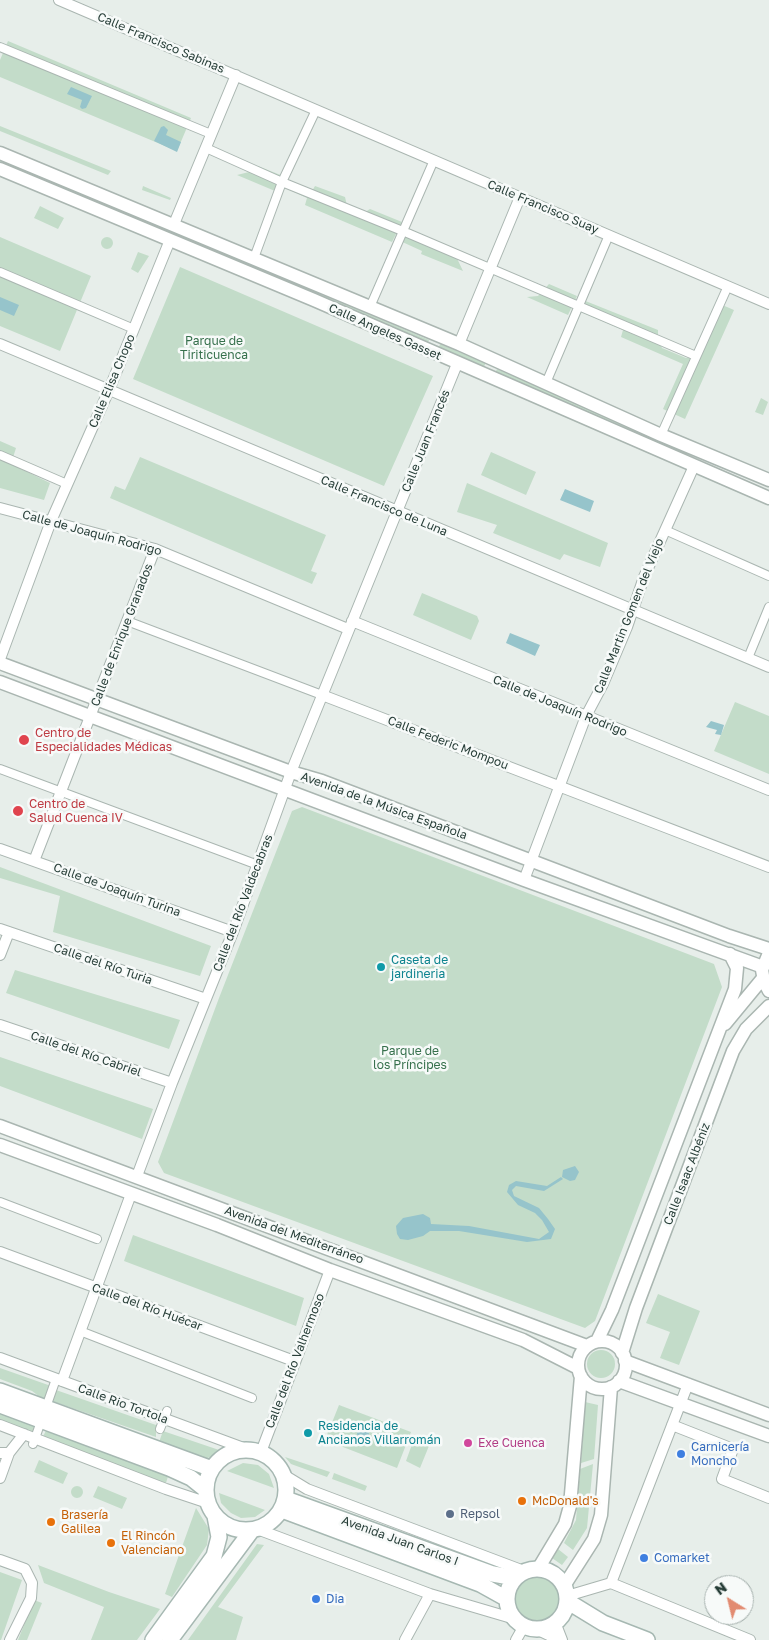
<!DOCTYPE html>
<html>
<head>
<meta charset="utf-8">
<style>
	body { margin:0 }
	#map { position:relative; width:769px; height:1640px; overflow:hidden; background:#e7eeea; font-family:"Golos Text",sans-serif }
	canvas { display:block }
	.north { position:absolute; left:704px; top:1575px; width:50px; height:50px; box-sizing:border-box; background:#f7faf9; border:1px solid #a4afac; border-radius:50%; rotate:324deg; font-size:14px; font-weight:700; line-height:20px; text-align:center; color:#273e38 }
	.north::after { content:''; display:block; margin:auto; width:18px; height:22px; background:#e28b71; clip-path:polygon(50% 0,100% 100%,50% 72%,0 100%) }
</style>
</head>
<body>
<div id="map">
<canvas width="769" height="1640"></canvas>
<div class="north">N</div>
</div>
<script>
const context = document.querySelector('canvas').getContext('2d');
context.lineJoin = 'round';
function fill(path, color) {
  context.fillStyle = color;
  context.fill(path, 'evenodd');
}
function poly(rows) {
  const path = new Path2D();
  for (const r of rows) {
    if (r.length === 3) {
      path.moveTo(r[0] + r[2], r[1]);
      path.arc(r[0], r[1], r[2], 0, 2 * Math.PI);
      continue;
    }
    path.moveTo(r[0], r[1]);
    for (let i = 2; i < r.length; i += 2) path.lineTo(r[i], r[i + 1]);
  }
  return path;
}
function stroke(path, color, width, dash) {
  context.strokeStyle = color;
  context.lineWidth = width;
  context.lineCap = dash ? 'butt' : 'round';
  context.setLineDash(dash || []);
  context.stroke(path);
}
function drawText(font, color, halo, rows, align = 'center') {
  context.font = font + ' "Golos Text",sans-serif';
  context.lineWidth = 5;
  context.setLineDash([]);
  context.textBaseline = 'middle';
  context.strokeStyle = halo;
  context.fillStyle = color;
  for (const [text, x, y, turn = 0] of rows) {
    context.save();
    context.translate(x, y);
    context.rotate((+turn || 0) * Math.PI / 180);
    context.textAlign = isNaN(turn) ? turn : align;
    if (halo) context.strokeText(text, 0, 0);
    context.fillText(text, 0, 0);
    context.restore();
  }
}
fill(poly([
	[8,41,191,118,177,151,0,77,0,60],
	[0,126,111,171,108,175,0,131],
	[0,157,141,218,140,222,0,163],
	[258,166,283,176,275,191,237,175,253,171],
	[286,179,312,191,315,186,345,197,348,210,357,217,370,209,402,222,392,242,305,205,307,198,283,187],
	[143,186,171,198,170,200,142,190],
	[40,206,64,218,58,229,34,218],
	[152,223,199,242,197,247,151,228],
	[403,226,452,248,463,271,421,254,422,251,398,240],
	[107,243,6],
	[0,237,91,276,60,351,0,326],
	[211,247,314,290,310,296,208,251],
	[138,252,149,256,138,273,131,269],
	[180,267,433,376,384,486,133,379],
	[549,284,577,296,568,315,527,297,538,296],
	[324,295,429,340,427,345,322,301],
	[578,298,658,330,658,340,662,348,686,358,696,356,720,304,734,310,685,419,663,409,683,364,621,337,623,330,574,309],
	[440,344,486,363,483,368,438,350],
	[497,369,668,441,666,447,495,373],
	[761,398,768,402,763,415,755,412],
	[0,441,16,448,11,464,50,483,44,500,0,488],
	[491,452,536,472,526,495,481,475],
	[140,457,326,535,311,571,317,573,312,584,110,498,115,486,125,490],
	[467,483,608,543,600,567,564,554,560,560,493,533,497,525,457,512],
	[422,593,477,616,479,621,471,640,413,615],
	[735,702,769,716,769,774,714,751],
	[302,807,714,964,722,987,595,1321,585,1328,164,1173,158,1162,219,998,292,811],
	[0,867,211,946,200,976,53,932,60,896,0,878],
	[15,970,180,1020,169,1049,6,993],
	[0,1057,153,1109,142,1139,0,1086],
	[133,1235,304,1298,296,1326,124,1261],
	[658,1294,700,1311,679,1365,660,1358,670,1332,646,1323],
	[601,1364,14],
	[0,1368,51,1386,44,1400,32,1391,0,1379],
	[56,1390,156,1425,156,1437,52,1401],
	[585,1402,598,1405,594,1459,581,1463],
	[339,1405,411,1432,397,1468,325,1440],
	[0,1408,38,1422,34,1434,0,1422],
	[47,1429,169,1473,166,1483,42,1438],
	[163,1431,222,1451,204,1460,158,1445],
	[415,1436,431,1441,420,1468,406,1461],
	[285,1457,330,1472,327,1477,291,1464],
	[39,1460,68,1473,63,1484,34,1472],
	[243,1463,258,1465,269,1474,274,1488,227,1471],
	[593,1464,587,1528,573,1550,564,1543,576,1520,580,1469],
	[334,1473,367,1486,365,1491,332,1479],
	[77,1492,6],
	[98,1486,127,1498,122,1509,93,1497],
	[219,1493,265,1510,255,1517,241,1518,231,1513,221,1503],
	[196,1508,209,1529,207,1545,172,1597,165,1594],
	[257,1544,264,1545,218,1607,243,1617,236,1640,188,1640],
	[558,1549,568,1557,562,1565,552,1558],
	[38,1565,109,1592,160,1609,137,1640,91,1640,104,1607,44,1583],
	[0,1572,22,1580,1,1640,0,1640],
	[537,1599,23],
	[34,1600,42,1603,27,1640,18,1640]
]), '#c3dcc9');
fill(poly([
	[71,87,92,96,86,108,82,109,80,107,82,100,67,94],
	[164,126,168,130,166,135,181,142,177,152,154,141,161,127],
	[0,297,19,305,14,316,0,310],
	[565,489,594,501,590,512,560,500],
	[510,633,540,645,535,656,506,643],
	[711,721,724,725,721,735,715,734,717,730,706,727],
	[575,1166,579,1172,575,1180,570,1181,562,1177,563,1170],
	[561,1177,563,1179,544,1191,516,1186,512,1190,514,1196,539,1208,548,1219,555,1229,551,1239,527,1242,459,1231,430,1231,423,1236,408,1240,400,1239,397,1234,396,1226,403,1218,423,1214,430,1218,431,1224,469,1226,539,1239,549,1232,542,1220,535,1213,518,1205,507,1192,509,1185,516,1181,547,1186],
	[363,1434,6]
]), '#96c4cb');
const pedestrian = poly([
	[0,47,211,134],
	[206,148,282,182,405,232,696,356],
	[254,258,282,182,316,110],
	[0,272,134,329],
	[370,307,434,160],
	[546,383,609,235],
	[661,435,728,286],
	[0,455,67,484],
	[665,530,769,576],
	[127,621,322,695],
	[748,658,769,607],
	[0,769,258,865],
	[0,1202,97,1239],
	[80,1331,252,1398],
	[160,1429,167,1411],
	[33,1444,56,1379]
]);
const minor = poly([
	[59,0,769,304],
	[174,224,236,75],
	[0,344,769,667],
	[459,344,520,197],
	[0,508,155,549,348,629],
	[352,621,769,790],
	[0,659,51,521,109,390,170,240],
	[322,695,769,867],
	[0,849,233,932],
	[34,861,155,549],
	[524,880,586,716,603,684,627,627,644,577,694,466],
	[0,929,206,999],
	[0,955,9,932],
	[0,1025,172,1083],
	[137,1176,172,1083,233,932,291,772,457,364],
	[0,1252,294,1361],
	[0,1358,246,1449],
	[62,1381,131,1194],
	[0,1425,166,1489,208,1503],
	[672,1425,733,1449,722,1479,769,1498],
	[261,1452,330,1270],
	[0,1453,9,1453,24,1434],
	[284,1475,307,1489,524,1571],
	[0,1478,9,1453],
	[257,1529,430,1594,515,1619],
	[0,1560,25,1569,32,1583,31,1598,10,1640],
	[611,1583,750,1640],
	[567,1596,611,1583,688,1384],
	[555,1622,562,1640],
	[536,1629,559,1640],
	[405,1640,430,1594],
	[516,1640,524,1626]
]);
const tertiary = poly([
	[0,153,459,344,661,435,769,480],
	[0,169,314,300,769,498],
	[0,663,291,772,322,781,729,936,769,949],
	[0,682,524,880,763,967],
	[769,953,762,970,764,981,769,991],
	[725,1024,763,978],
	[0,1126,587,1346],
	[0,1145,217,1225,330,1270,523,1340,578,1368],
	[597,1341,612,1310,735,989,737,968,730,954],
	[602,1365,24],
	[622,1353,636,1308,733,1051,746,1029,769,1006],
	[625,1361,769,1415],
	[619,1381,769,1436],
	[538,1569,565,1524,570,1506,581,1376],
	[564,1586,594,1539,601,1515,611,1387]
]);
const secondary = poly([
	[0,1391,212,1469],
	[0,1405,169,1468,191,1478,206,1490],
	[246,1490,40],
	[286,1499,493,1574,515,1578],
	[282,1510,480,1584,507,1599],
	[537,1599,30],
	[567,1601,603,1623,647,1640],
	[153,1640,214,1556,219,1537,215,1516],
	[170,1640,252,1530]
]);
stroke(pedestrian, '#aab6b1', 10);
stroke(minor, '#aab6b1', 12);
stroke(tertiary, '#aab6b1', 15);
stroke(secondary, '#a6b8b2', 18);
stroke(pedestrian, '#fff', 8);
stroke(minor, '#fff', 10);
stroke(tertiary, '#fff', 12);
stroke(secondary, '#fff', 15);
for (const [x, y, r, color] of [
	[24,740,6,"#e0444e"],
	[18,811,6,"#e0444e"],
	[381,967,5,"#0f9aa8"],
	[308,1433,5,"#0f9aa8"],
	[468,1443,5,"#d1479c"],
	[681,1454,5,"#3f7fe0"],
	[522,1501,5,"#e8710a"],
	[450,1514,5,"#5c6f8a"],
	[51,1522,5,"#e8710a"],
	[111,1543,5,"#e8710a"],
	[644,1558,5,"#3f7fe0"],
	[316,1599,5,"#3f7fe0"]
]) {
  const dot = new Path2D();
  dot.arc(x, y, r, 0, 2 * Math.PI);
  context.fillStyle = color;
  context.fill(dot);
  stroke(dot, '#f7faf9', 2);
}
drawText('12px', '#273e38', '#f7faf9', [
	["Calle Francisco Sabinas",161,43,23],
	["Calle Francisco Suay",543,207,23],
	["Calle Angeles Gasset",385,332,24],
	["Calle Elisa Chopo",112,381,-67],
	["Calle Juan Francés",426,441,-68],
	["Calle Francisco de Luna",384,506,23],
	["Calle de Joaquín Rodrigo",92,533,15],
	["Calle Martin Gomen del Viejo",629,616,-68],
	["Calle de Enrique Granados",122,635,-69],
	["Calle de Joaquín Rodrigo",560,706,22],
	["Calle Federic Mompou",448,743,21],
	["Avenida de la Música Española",384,806,20],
	["Calle de Joaquín Turina",117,890,20],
	["Calle del Río Valdecabras",243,903,-69],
	["Calle del Río Turia",103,964,19],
	["Calle del Río Cabriel",86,1054,19],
	["Calle Isaac Albéniz",687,1174,-69],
	["Avenida del Mediterráneo",294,1235,20],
	["Calle del Río Huécar",147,1307,20],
	["Calle del Río Valhermoso",295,1361,-69],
	["Calle Rio Tortola",123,1404,20],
	["Avenida Juan Carlos I",400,1541,20]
]);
drawText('12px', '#36704c', '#f7faf9', [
	["Parque de",214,341],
	["Tiriticuenca",214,355],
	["Parque de",410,1051],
	["los Príncipes",410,1065]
]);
drawText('12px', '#be3a42', '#f7faf9', [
	["Centro de",35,733],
	["Especialidades Médicas",35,747],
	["Centro de",29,804],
	["Salud Cuenca IV",29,818]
], 'left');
drawText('12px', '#0d838f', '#f7faf9', [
	["Caseta de",391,960],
	["jardineria",391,974],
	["Residencia de",318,1426],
	["Ancianos Villarromán",318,1440]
], 'left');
drawText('12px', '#b23c85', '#f7faf9', [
	["Exe Cuenca",478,1443]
], 'left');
drawText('12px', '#366cbe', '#f7faf9', [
	["Carnicería",691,1447],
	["Moncho",691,1461],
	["Comarket",654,1558],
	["Dia",326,1599]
], 'left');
drawText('12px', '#c56008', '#f7faf9', [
	["McDonald's",532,1501],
	["Brasería",61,1515],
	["Galilea",61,1529],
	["El Rincón",121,1536],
	["Valenciano",121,1550]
], 'left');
drawText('12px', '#4e5e75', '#f7faf9', [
	["Repsol",460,1514]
], 'left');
</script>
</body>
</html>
